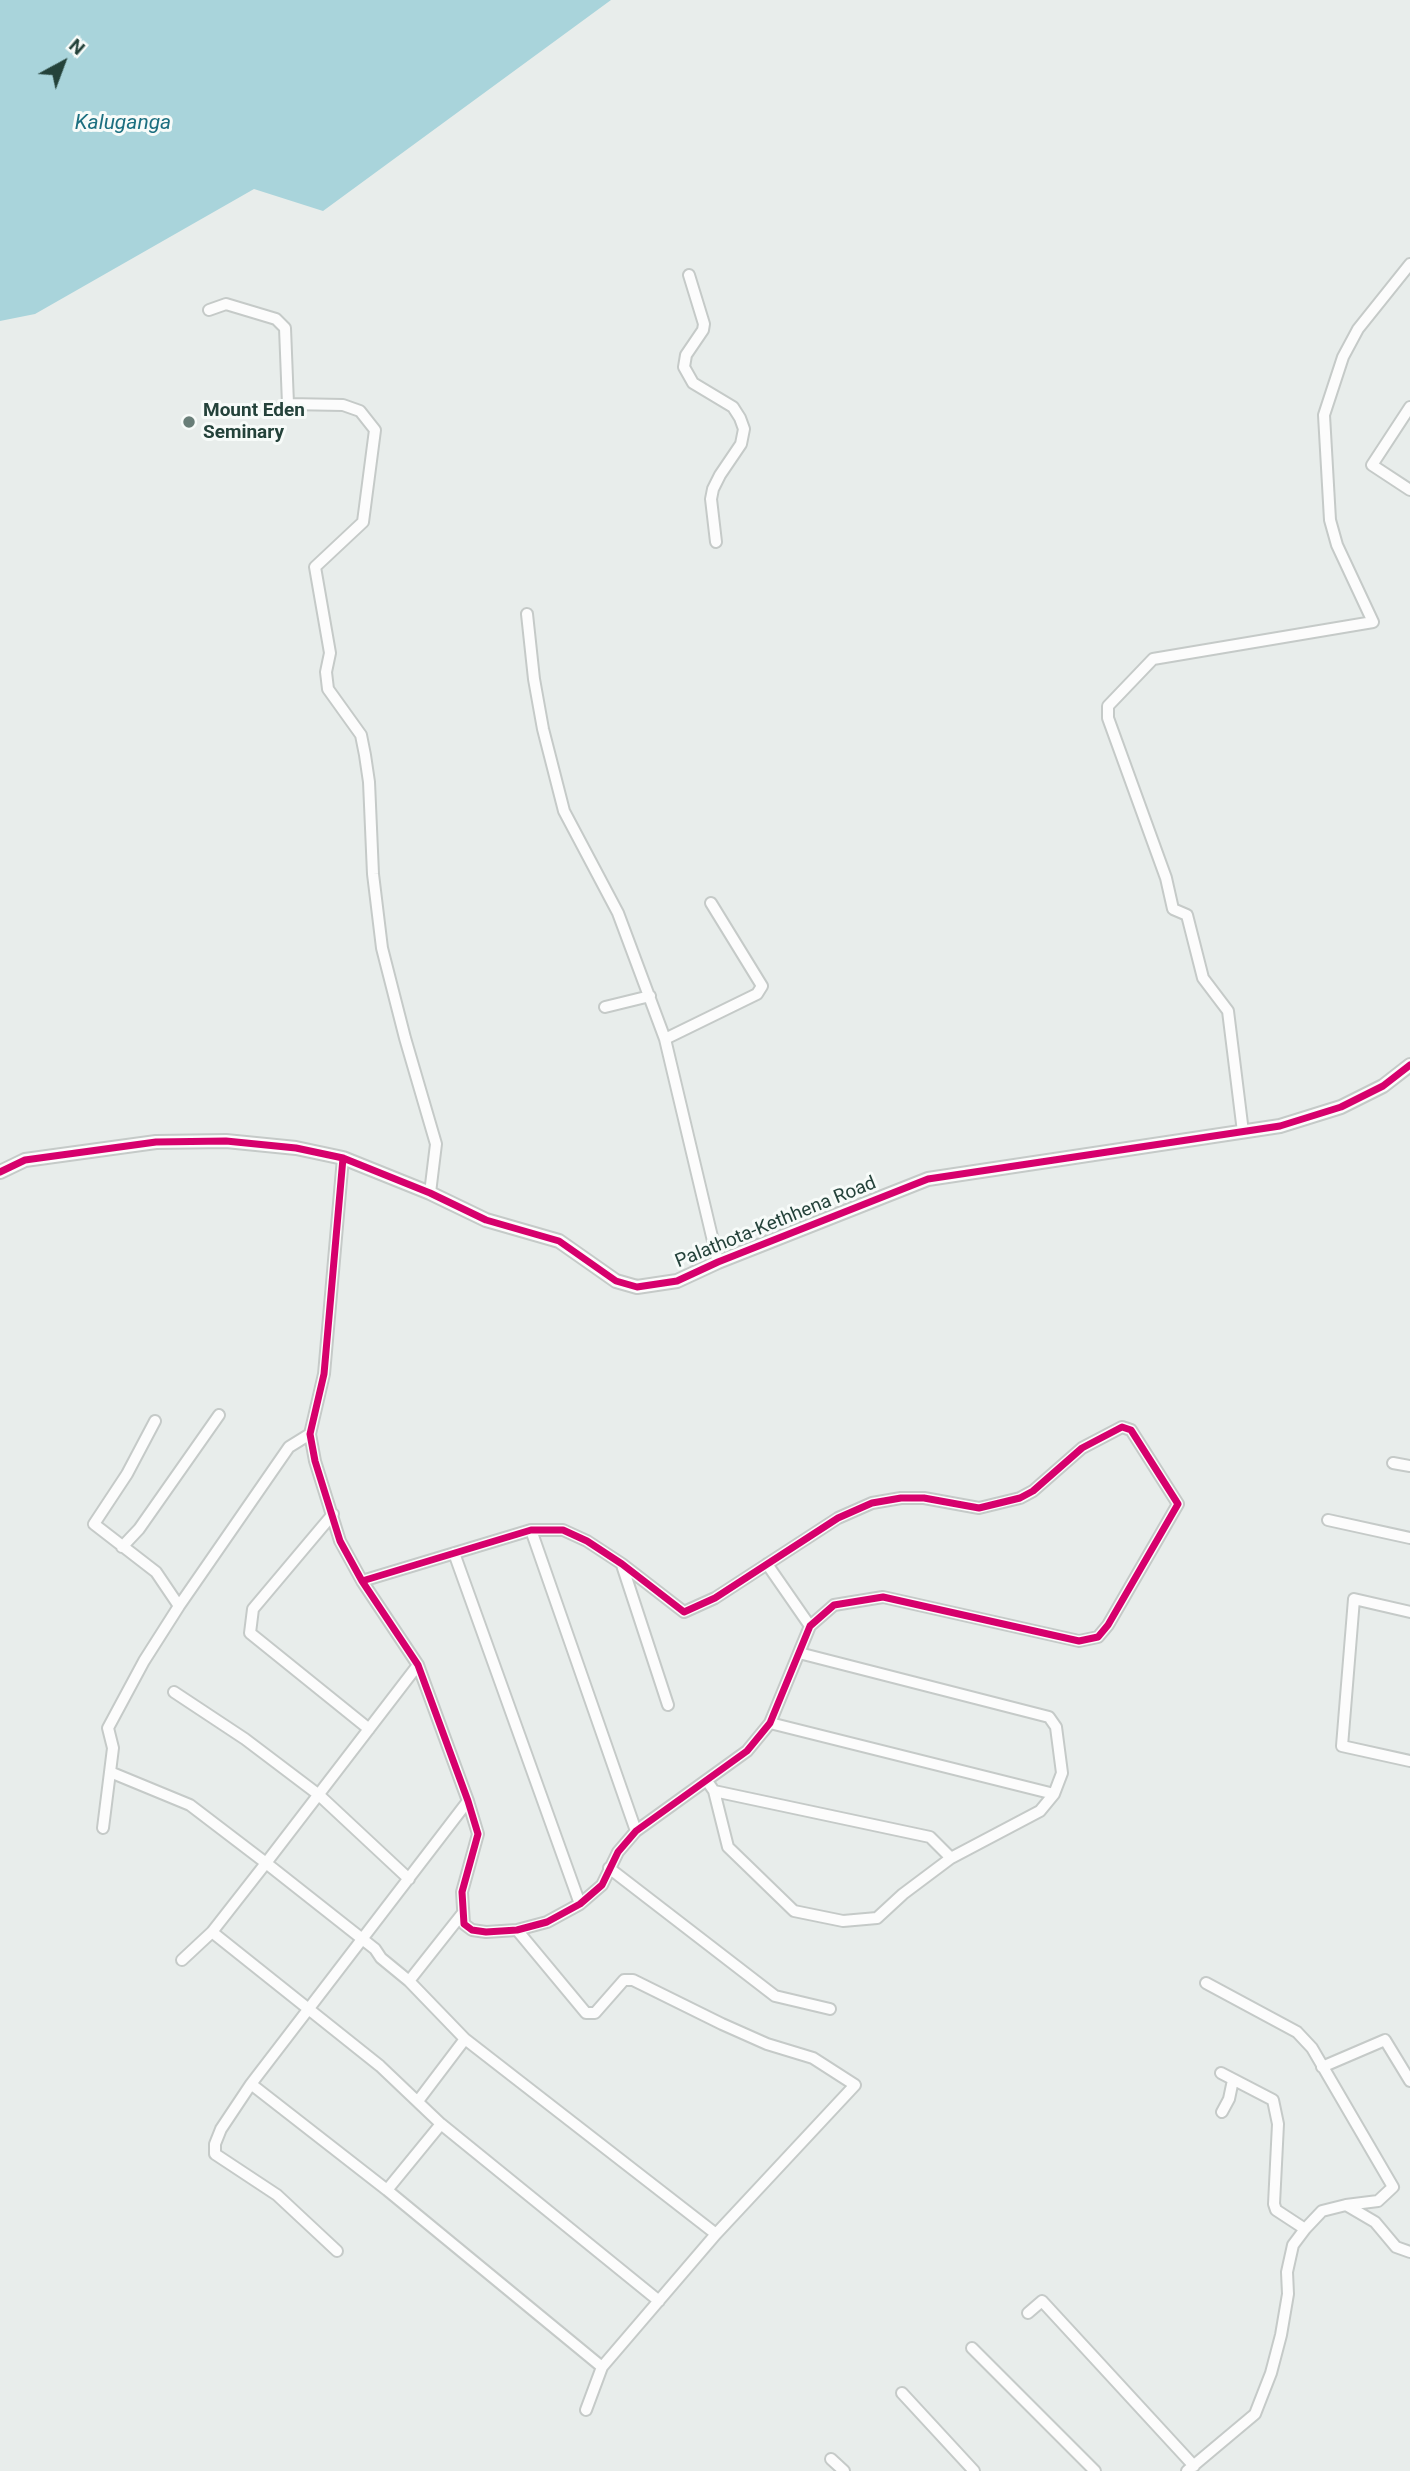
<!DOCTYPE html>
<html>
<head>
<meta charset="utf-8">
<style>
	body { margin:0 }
	#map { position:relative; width:1410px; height:2471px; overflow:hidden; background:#e8edeb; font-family:Roboto,sans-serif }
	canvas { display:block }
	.north { position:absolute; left:28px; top:28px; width:70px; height:70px; -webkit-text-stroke:5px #f7fbf9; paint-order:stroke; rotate:41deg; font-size:19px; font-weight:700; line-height:28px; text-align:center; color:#24423a }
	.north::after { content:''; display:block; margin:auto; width:24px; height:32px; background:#24423a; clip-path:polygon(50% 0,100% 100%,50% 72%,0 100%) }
</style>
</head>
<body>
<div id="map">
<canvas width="1410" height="2471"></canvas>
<div class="north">N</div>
</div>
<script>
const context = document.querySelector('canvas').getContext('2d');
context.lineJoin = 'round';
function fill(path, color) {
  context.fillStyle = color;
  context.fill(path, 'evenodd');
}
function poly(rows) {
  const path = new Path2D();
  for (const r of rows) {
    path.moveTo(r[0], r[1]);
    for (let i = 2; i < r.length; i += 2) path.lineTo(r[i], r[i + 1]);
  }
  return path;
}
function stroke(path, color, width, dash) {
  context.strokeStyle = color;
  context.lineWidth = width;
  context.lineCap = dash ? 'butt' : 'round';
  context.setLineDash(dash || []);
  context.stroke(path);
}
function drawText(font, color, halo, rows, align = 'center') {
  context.font = font + ' Roboto,sans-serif';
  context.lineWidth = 6;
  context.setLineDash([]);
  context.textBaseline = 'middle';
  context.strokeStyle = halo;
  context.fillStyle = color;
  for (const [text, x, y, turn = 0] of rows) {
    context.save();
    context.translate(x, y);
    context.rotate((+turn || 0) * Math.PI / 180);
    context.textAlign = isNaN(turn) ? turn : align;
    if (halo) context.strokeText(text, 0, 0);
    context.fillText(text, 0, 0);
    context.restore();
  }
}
fill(poly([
	[0,0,611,0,323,211,254,189,35,314,0,321]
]), '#a9d4db');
const minor = poly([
	[689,275,704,324,703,330,686,355,684,367,693,383,733,407,740,418,744,429,741,444,720,475,713,489,711,499,716,542],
	[209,310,226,304,276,319,285,328,288,404,343,405,360,411,375,430,363,522,315,567,330,653,326,672,328,689,361,735,365,755,369,782,373,874,382,948,405,1038,436,1144,430,1193],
	[1410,407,1372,465,1410,490],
	[527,614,534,679,543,729,564,811,618,913,665,1039,718,1262],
	[605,1007,650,996],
	[665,1039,757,994,762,986,711,903],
	[1243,1132,1228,1011,1203,978,1187,915,1173,909,1166,878,1108,718,1108,706,1153,659,1373,622,1337,545,1330,520,1324,415,1343,357,1358,329,1410,264],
	[343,1158,324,1374,310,1434,315,1461,340,1541,362,1581,418,1665,468,1801,478,1834,462,1892,464,1924,472,1930,486,1932,517,1930,547,1922,580,1904,602,1885,618,1852,636,1831,747,1751,770,1723,810,1626,834,1605,883,1597,1079,1641,1098,1637,1108,1625,1178,1504,1131,1430,1122,1427,1082,1448,1033,1491,1020,1498,979,1508,924,1498,901,1498,872,1503,838,1518,715,1598,684,1612,622,1564,587,1541,563,1530,531,1530,362,1581],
	[155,1421,127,1474,94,1524,156,1572,179,1606],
	[1393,1463,1410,1466],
	[333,1514,253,1609,250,1633,369,1729],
	[1328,1520,1410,1538],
	[531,1530,636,1831],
	[122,1547,139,1529,219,1415],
	[454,1553,580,1904],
	[767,1564,810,1626],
	[622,1565,668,1705],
	[1410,1612,1354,1599,1342,1746,1410,1761],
	[418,1665,266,1863,375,1949,381,1958,409,1981,465,2039,716,2234],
	[174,1692,245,1739,319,1795,409,1879],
	[770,1723,1054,1794],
	[110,1772,190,1805,266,1863,212,1932,182,1960],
	[707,1781,714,1791,728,1847,794,1911,843,1921,877,1918,903,1894,951,1858,1040,1811,1054,1794,1062,1773,1056,1727,1049,1717,799,1653],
	[714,1791,930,1837,951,1858],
	[103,1828,113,1748,108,1728,144,1661,179,1606,289,1447,310,1434],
	[609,1868,775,1996,830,2009],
	[517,1930,586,2013,595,2013,624,1980,633,1980,722,2024,767,2044,813,2058,855,2085,716,2234,602,2367,586,2410],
	[212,1932,380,2066,441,2124,659,2301],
	[409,1981,462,1914],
	[1206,1983,1297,2032,1312,2048,1393,2187,1378,2201,1346,2205],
	[1322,2067,1385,2040,1410,2081],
	[1221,2073,1273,2100,1278,2124,1274,2204,1276,2210,1305,2229],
	[251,2084,387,2190,602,2367],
	[418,2101,465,2039],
	[1222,2112,1229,2099,1233,2080],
	[387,2190,441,2124],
	[337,2251,277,2195,215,2154,215,2144,221,2129,251,2084,468,1801],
	[1028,2313,1042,2301,1194,2466],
	[972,2348,1095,2471],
	[902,2393,974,2471],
	[831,2459,844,2471],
	[1187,2471,1255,2414,1271,2373,1281,2335,1288,2294,1287,2272,1293,2245,1305,2229,1322,2211,1346,2205,1375,2222,1396,2247,1410,2252]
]);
const tertiary = poly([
	[0,1172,25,1160,156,1142,226,1141,296,1148,343,1158,430,1193,486,1220,559,1241,616,1281,637,1287,677,1281,718,1262,928,1179,1280,1126,1341,1107,1383,1086,1410,1065]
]);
stroke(minor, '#c5cac8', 14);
stroke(tertiary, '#c5cac8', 16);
stroke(minor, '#fcfcfc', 10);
stroke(tertiary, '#fcfcfc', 12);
stroke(poly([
	[343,1158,324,1374,310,1434,315,1461,340,1541,362,1581,418,1665,468,1801,478,1834,462,1892,464,1924,472,1930,486,1932,517,1930,547,1922,580,1904,602,1885,618,1852,636,1831,747,1751,770,1723,810,1626,834,1605,883,1597,1079,1641,1098,1637,1108,1625,1178,1504,1131,1430,1122,1427,1082,1448,1033,1491,1020,1498,979,1508,924,1498,901,1498,872,1503,838,1518,715,1598,684,1612,622,1564,587,1541,563,1530,531,1530,362,1581],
	[0,1172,25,1160,156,1142,226,1141,296,1148,343,1158,430,1193,486,1220,559,1241,616,1281,637,1287,677,1281,718,1262,928,1179,1280,1126,1341,1107,1383,1086,1410,1065]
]), '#d6006c', 7);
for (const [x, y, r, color] of [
	[189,422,7,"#697e78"]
]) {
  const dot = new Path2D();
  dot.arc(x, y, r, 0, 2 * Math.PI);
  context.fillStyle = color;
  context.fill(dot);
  stroke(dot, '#f7fbf9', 2.5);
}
drawText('bold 19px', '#24423a', '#f7fbf9', [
	["Mount Eden",203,411],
	["Seminary",203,433]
], 'left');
drawText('19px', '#24423a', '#f7fbf9', [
	["Palathota-Kethhena Road",776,1223,-22]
]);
drawText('italic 21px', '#1c6f80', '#f7fbf9', [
	["Kaluganga",123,124]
]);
</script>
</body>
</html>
